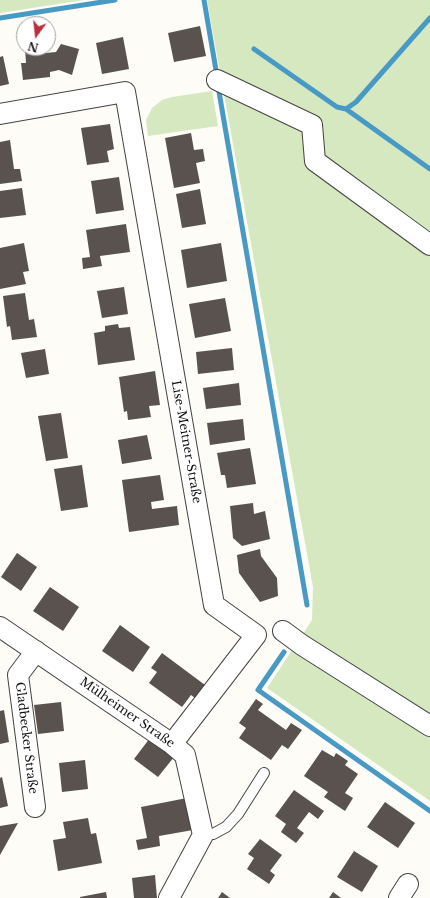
<!DOCTYPE html>
<html>
<head>
<meta charset="utf-8">
<style>
	body { margin:0 }
	#map { position:relative; width:430px; height:898px; overflow:hidden; background:#fefcf6; font-family:"Libre Baskerville",serif }
	canvas { display:block }
	.north { position:absolute; left:16px; top:16px; width:40px; height:40px; box-sizing:border-box; background:#fff; border:1px solid #a0a0a0; border-radius:50%; rotate:195deg; font-size:11px; font-weight:700; line-height:16px; text-align:center; color:#111 }
	.north::after { content:''; display:block; margin:auto; width:14px; height:18px; background:#b9313d; clip-path:polygon(50% 0,100% 100%,50% 72%,0 100%) }
</style>
</head>
<body>
<div id="map">
<canvas width="430" height="898"></canvas>
<div class="north">N</div>
</div>
<script>
const context = document.querySelector('canvas').getContext('2d');
context.lineJoin = 'round';
function fill(path, color) {
  context.fillStyle = color;
  context.fill(path, 'evenodd');
}
function poly(rows) {
  const path = new Path2D();
  for (const r of rows) {
    path.moveTo(r[0], r[1]);
    for (let i = 2; i < r.length; i += 2) path.lineTo(r[i], r[i + 1]);
  }
  return path;
}
function stroke(path, color, width, dash) {
  context.strokeStyle = color;
  context.lineWidth = width;
  context.lineCap = dash ? 'butt' : 'round';
  context.setLineDash(dash || []);
  context.stroke(path);
}
function drawText(font, color, halo, rows, align = 'center') {
  context.font = font + ' "Libre Baskerville",serif';
  context.lineWidth = 4;
  context.setLineDash([]);
  context.textBaseline = 'middle';
  context.strokeStyle = halo;
  context.fillStyle = color;
  for (const [text, x, y, turn = 0] of rows) {
    context.save();
    context.translate(x, y);
    context.rotate((+turn || 0) * Math.PI / 180);
    context.textAlign = isNaN(turn) ? turn : align;
    if (halo) context.strokeText(text, 0, 0);
    context.fillText(text, 0, 0);
    context.restore();
  }
}
fill(poly([
	[0,0,84,0,0,13],
	[207,0,430,0,430,801,267,688,312,620,313,587],
	[212,91,218,126,148,136,146,120,152,108,162,100,172,97]
]), '#d6e8c0');
stroke(poly([
	[204,0,217,76],
	[0,18,115,0],
	[254,49,337,107,346,109,356,102,430,18],
	[218,86,307,605],
	[346,109,430,169],
	[284,652,258,690,430,811]
]), '#4999c5', 5);
fill(poly([
	[200,26,206,56,174,62,168,33],
	[123,37,129,69,102,74,96,43],
	[61,44,79,49,72,75,59,70,50,72,50,77,23,80,21,63,26,63,25,48,45,48,46,53,56,52],
	[3,56,9,84,0,86,0,57],
	[110,124,114,149,107,151,109,162,87,165,81,128],
	[191,133,194,150,203,149,205,161,196,163,200,183,174,188,165,138],
	[10,140,14,169,20,169,22,181,0,184,0,142],
	[119,177,124,210,96,214,91,181],
	[22,188,26,215,0,218,0,191],
	[200,189,206,224,182,228,176,194],
	[126,224,130,252,100,256,102,266,83,269,82,258,90,257,86,230],
	[24,243,29,271,23,272,26,284,0,289,0,248],
	[221,243,227,281,187,288,181,250],
	[124,287,128,314,102,318,97,291],
	[25,293,29,320,34,319,37,337,12,340,10,326,7,327,3,296],
	[225,298,231,331,195,338,189,304],
	[118,324,119,328,130,327,135,360,98,365,94,333,105,331,105,326],
	[232,348,234,370,198,374,196,352],
	[45,349,49,374,26,378,21,353],
	[155,371,160,405,149,406,151,417,128,420,127,411,124,412,119,377],
	[239,383,241,405,206,409,203,388],
	[61,413,68,458,46,461,38,416],
	[243,419,245,440,210,445,207,423],
	[147,435,152,459,122,464,118,440],
	[250,448,256,484,227,488,225,475,221,475,217,453],
	[82,465,88,507,61,511,54,469],
	[160,475,164,500,151,502,152,509,177,506,179,525,129,532,122,480],
	[253,503,254,514,265,511,270,539,242,546,233,538,230,506],
	[260,549,261,556,277,578,278,596,260,602,239,573,237,555],
	[17,553,37,567,21,591,1,577],
	[50,587,79,607,63,631,33,611],
	[120,625,150,647,133,672,102,651],
	[162,653,205,685,195,698,191,695,182,707,149,683,157,672,151,668],
	[256,699,263,704,258,710,286,730,291,723,302,730,288,749,282,745,271,760,239,738,246,728,239,723],
	[61,702,64,731,38,734,34,705],
	[4,710,9,742,0,744,0,711],
	[150,738,174,757,158,777,134,759],
	[322,750,334,757,336,753,348,761,345,765,358,774,345,793,353,798,345,811,324,797,328,792,304,776],
	[85,760,88,789,62,792,59,763],
	[2,777,8,806,0,808,0,778],
	[294,790,324,811,318,819,309,812,297,828,304,833,296,843,281,832,286,824,275,816],
	[187,798,193,830,159,836,160,846,138,850,136,840,147,838,141,807],
	[385,802,415,823,398,848,367,827],
	[88,818,91,834,96,833,102,863,58,871,53,840,66,838,63,822],
	[18,823,0,855,0,826],
	[260,839,282,855,270,871,275,875,269,884,247,869,254,858,248,854],
	[354,851,378,866,362,892,337,877],
	[155,875,157,898,134,898,132,878],
	[106,892,107,898,80,898,80,897],
	[222,892,230,898,218,898],
	[333,892,341,898,329,898]
]), '#59524e');
const service = poly([
	[203,835,213,834,226,827,238,814,264,773]
]);
const minor = poly([
	[217,80,312,125,315,161,430,245],
	[0,114,125,92,214,605,256,635,172,744],
	[0,627,172,744,185,755,203,835,169,898],
	[283,631,302,645,430,726],
	[35,807,18,675,36,651],
	[399,898,408,884]
]);
stroke(service, '#444', 12);
stroke(minor, '#444', 22);
stroke(service, '#fff', 10);
stroke(minor, '#fff', 20);
drawText('12px', '#111', '#fff', [
	["Lise-Meitner-Straße",186,442,80],
	["Mülheimer Straße",127,713,35],
	["Gladbecker Straße",26,738,83]
]);
</script>
</body>
</html>
